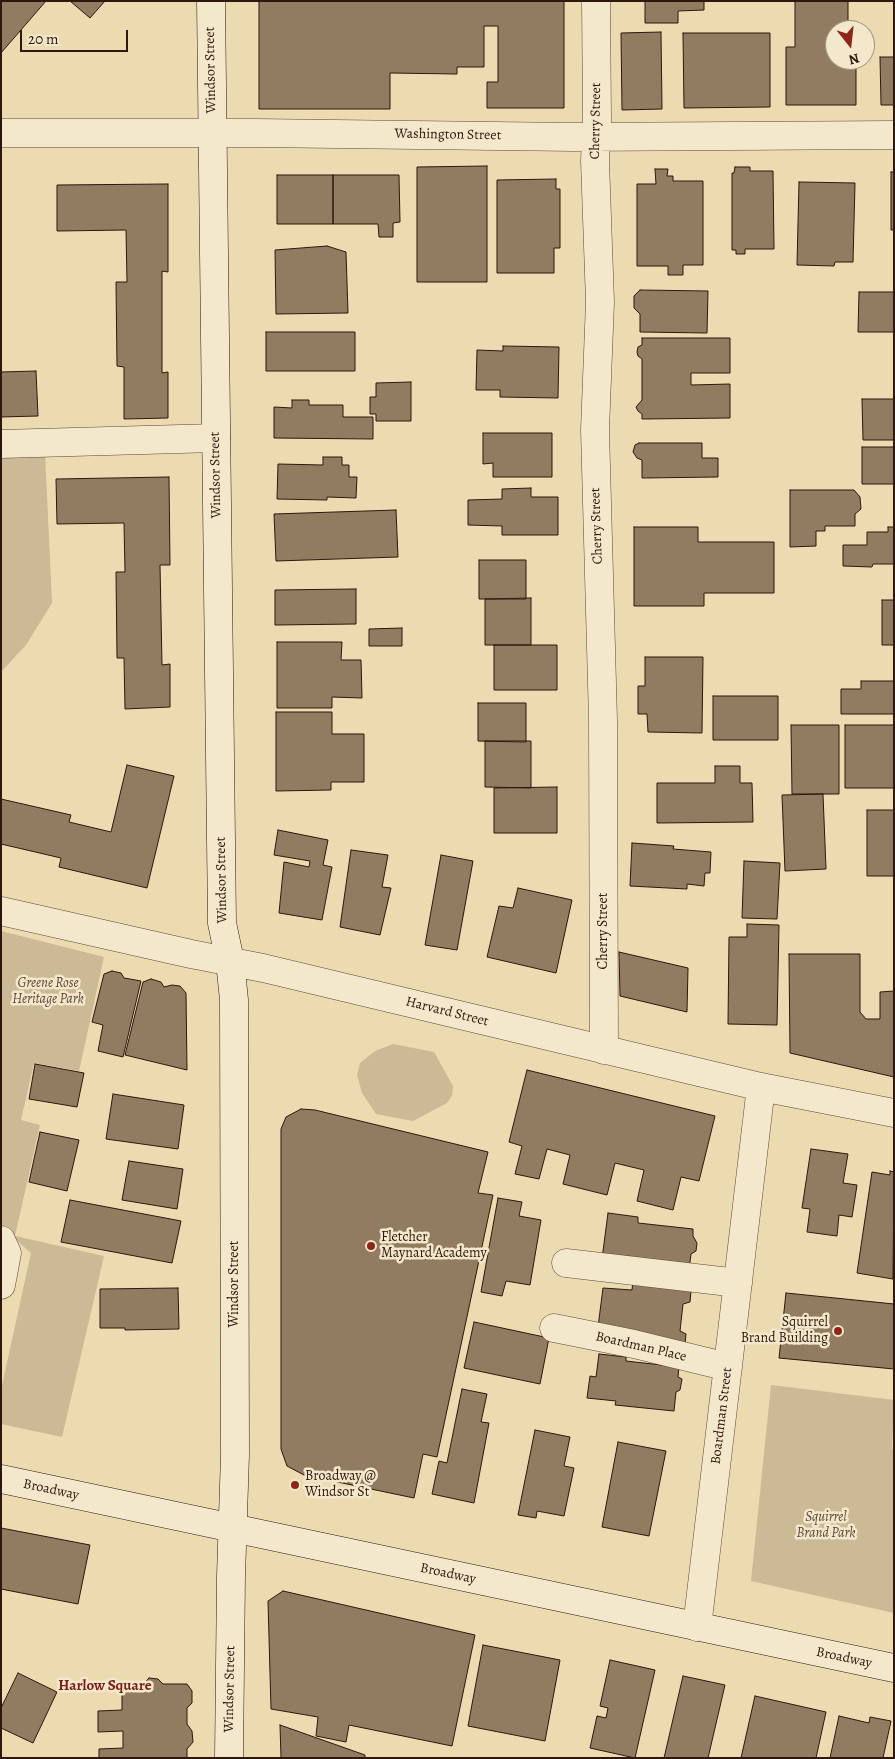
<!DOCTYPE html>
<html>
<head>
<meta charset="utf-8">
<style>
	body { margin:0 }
	#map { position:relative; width:895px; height:1759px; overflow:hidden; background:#ecdab1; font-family:Alegreya,serif }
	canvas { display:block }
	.frame { position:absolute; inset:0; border:2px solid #2e170c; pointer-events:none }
	.north { position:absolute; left:825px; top:20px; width:50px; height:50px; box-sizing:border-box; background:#f3e7cc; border:1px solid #a4947f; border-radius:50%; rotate:164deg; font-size:14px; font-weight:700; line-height:20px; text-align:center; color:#2e170c }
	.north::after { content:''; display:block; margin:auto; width:18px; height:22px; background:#8f2418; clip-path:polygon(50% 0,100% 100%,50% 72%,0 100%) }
	.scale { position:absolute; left:20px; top:30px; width:108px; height:22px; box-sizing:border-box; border:2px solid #2e170c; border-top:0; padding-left:6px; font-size:15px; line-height:18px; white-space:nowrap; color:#2e170c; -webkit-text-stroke:4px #f3e7cc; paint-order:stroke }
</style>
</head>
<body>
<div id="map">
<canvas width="895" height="1759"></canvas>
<div class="frame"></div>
<div class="north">N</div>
<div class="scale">20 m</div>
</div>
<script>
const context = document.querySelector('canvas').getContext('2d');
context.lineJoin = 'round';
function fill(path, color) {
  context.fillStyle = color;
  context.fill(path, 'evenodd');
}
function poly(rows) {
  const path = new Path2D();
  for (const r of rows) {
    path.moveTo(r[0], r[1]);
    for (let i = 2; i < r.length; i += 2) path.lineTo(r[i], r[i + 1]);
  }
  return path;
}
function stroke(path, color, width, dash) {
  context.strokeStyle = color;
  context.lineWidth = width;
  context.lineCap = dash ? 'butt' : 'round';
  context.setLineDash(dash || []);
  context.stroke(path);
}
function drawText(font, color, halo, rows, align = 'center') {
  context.font = font + ' Alegreya,serif';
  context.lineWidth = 5;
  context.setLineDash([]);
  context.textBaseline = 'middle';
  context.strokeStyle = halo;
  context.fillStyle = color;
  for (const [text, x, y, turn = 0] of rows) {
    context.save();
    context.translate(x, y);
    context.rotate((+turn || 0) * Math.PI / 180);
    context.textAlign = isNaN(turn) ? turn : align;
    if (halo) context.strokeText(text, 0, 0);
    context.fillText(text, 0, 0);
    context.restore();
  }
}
fill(poly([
	[1,453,45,453,52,603,26,645,1,672],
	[1,931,104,957,79,1071,34,1063,21,1120,40,1125,15,1236,104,1256,62,1437,1,1424,1,1390,31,1253,15,1239,15,1236,11,1233,8,1227,1,1225],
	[393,1044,434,1052,453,1086,452,1096,447,1103,413,1121,376,1114,362,1093,357,1075,360,1063,375,1051],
	[771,1385,894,1400,892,1449,894,1450,894,1613,751,1581]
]), '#ccb995');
const building = poly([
	[1,1,46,1,1,53,1,1],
	[70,1,105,1,90,18,70,1],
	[259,1,564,1,564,108,487,108,487,82,498,82,498,26,484,26,484,67,457,67,457,74,390,73,390,109,259,109,259,1],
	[645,1,704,1,704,10,678,11,678,23,645,23,645,1],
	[795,1,848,1,848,30,835,30,835,60,856,60,856,105,786,105,786,47,795,47,795,1],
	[661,32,662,109,622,110,621,33,661,32],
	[683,33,770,33,770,107,684,108,683,33],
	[880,57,894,57,894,105,881,105,880,57],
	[487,166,487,282,417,282,417,167,487,166],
	[735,167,750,167,750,171,773,171,774,249,745,249,745,254,736,254,736,250,732,250,732,173,734,173,735,167],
	[655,169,668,169,667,176,673,176,673,181,703,181,703,265,683,265,683,275,668,275,668,266,637,266,637,184,656,184,655,169],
	[891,172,894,172,894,230,891,230,891,172],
	[277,175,333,175,333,224,277,224,277,175],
	[333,175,399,175,400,222,393,223,393,237,379,237,378,224,333,224,333,175],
	[556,179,556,189,560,189,560,248,554,248,554,273,497,273,497,180,556,179],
	[799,182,855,183,853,262,835,262,834,266,797,265,799,182],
	[168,184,168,272,162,271,162,373,168,372,168,418,124,419,124,367,117,366,116,282,127,282,126,230,57,231,57,185,168,184],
	[327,246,346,252,348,313,276,314,275,250,327,246],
	[640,290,708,291,707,333,640,332,640,314,634,308,634,296,640,290],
	[859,292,894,292,894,332,858,332,859,292],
	[266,332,355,332,355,371,266,371,266,332],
	[642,338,730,338,730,373,691,373,691,385,730,384,730,418,642,419,642,414,638,411,636,407,642,400,642,359,638,356,637,352,638,347,642,345,642,338],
	[503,346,559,347,558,398,500,397,500,390,476,390,477,350,503,351,503,346],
	[36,371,38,416,1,417,1,372,36,371],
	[411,382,411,421,376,421,376,414,370,414,370,397,376,397,376,383,411,382],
	[862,399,894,399,894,440,863,440,862,399],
	[292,400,309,400,309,405,343,405,343,417,373,417,373,439,274,438,274,407,292,408,292,400],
	[483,433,552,433,552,477,493,477,493,463,483,464,483,433],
	[639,443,702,443,702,458,718,458,718,477,642,478,642,460,637,458,633,452,635,445,639,443],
	[862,447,894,447,894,484,862,484,862,447],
	[323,457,342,457,342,465,349,465,349,477,357,477,356,498,327,497,327,500,277,499,278,464,323,465,323,457],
	[169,477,170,565,160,565,162,665,170,664,170,707,125,709,124,658,117,658,116,572,125,572,124,523,57,524,56,479,169,477],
	[531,488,531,497,558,497,558,535,502,535,502,526,468,525,468,500,502,499,502,489,531,488],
	[790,490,854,490,860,497,861,509,855,514,855,526,825,526,825,531,816,531,816,546,790,547,790,490],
	[396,510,398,557,276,561,274,514,396,510],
	[634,527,698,527,698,542,774,542,774,593,704,593,704,606,634,606,634,527],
	[888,527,894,527,894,564,873,564,872,567,843,566,843,545,867,545,867,532,888,532,888,527],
	[479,560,526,560,526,599,479,599,479,560],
	[356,589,356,624,275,625,275,590,356,589],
	[531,598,531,645,485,645,485,599,531,598],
	[882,600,894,600,894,645,882,645,882,600],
	[402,628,402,646,369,646,369,629,402,628],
	[277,642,342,642,341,660,361,660,362,698,332,697,332,708,277,708,277,642],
	[494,645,557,645,557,690,494,690,494,645],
	[645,657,703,657,702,733,648,732,647,714,638,714,638,686,645,686,645,657],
	[861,681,894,681,894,714,841,714,841,689,861,689,861,681],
	[713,696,778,696,778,740,713,740,713,696],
	[478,703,526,703,526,742,478,741,478,703],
	[276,712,332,712,332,734,364,734,364,782,331,782,331,790,276,791,276,712],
	[791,725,839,725,839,794,792,794,791,725],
	[845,725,894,725,894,788,845,788,845,725],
	[485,741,531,741,531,788,485,787,485,741],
	[127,765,174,776,147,888,59,867,61,858,1,844,1,799,71,815,69,822,111,832,127,765],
	[715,766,740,766,740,783,752,783,753,822,657,823,657,783,715,783,715,766],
	[557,787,557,833,494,833,494,788,557,787],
	[823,794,826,869,785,871,782,795,823,794],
	[867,810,894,810,894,876,867,876,867,810],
	[278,830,328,840,323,865,332,867,322,920,279,913,284,862,309,867,310,861,274,855,278,830],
	[632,843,674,846,673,849,711,852,710,873,705,873,704,886,687,884,687,889,630,886,632,843],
	[351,850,388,855,382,887,391,888,380,935,340,927,351,850],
	[441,855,473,861,457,950,425,945,441,855],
	[744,861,780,863,777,919,742,918,744,861],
	[518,888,572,900,556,973,487,957,499,906,513,908,518,888],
	[747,924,779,925,777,1025,728,1024,729,937,747,937,747,924],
	[619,952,688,968,687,1012,620,996,619,952],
	[789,954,860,954,860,1012,866,1019,880,1019,880,992,894,991,894,1077,790,1053,789,954],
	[112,971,121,973,124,978,141,981,123,1057,98,1051,103,1025,92,1022,104,974,112,971],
	[151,979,161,982,164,987,172,985,180,986,186,993,187,1070,125,1055,143,982,151,979],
	[35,1064,84,1073,77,1107,29,1099,35,1064],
	[527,1070,715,1116,699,1181,681,1177,673,1210,637,1201,644,1170,615,1163,607,1195,563,1184,570,1155,547,1149,539,1179,515,1174,522,1146,509,1142,527,1070],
	[113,1094,184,1105,178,1149,106,1139,113,1094],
	[301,1109,315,1110,488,1152,478,1193,493,1195,437,1457,423,1454,414,1498,304,1475,287,1466,281,1449,281,1129,286,1117,301,1109],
	[40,1132,79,1140,67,1191,29,1182,40,1132],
	[811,1149,848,1154,843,1183,857,1185,852,1217,839,1215,837,1236,807,1232,810,1209,802,1208,811,1149],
	[129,1161,183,1169,177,1209,122,1200,129,1161],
	[890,1171,894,1172,893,1279,857,1273,872,1172,890,1175,890,1171],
	[498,1198,522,1202,519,1216,541,1220,530,1285,506,1281,502,1296,481,1292,498,1198],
	[70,1200,181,1221,172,1263,61,1242,70,1200],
	[608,1213,638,1217,638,1223,693,1229,693,1236,697,1243,696,1251,691,1254,689,1270,602,1259,608,1213],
	[633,1280,691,1291,690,1302,683,1304,680,1331,686,1334,685,1345,598,1327,603,1288,632,1290,633,1280],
	[178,1288,179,1329,125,1330,125,1328,100,1328,100,1289,178,1288],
	[786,1293,894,1304,894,1369,779,1358,786,1293],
	[474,1322,549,1338,540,1384,464,1368,474,1322],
	[599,1354,626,1357,626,1361,679,1367,678,1377,682,1379,680,1390,676,1392,674,1411,615,1405,616,1401,587,1398,590,1376,596,1377,599,1354],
	[462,1389,487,1394,481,1422,489,1423,474,1503,432,1494,439,1461,447,1463,462,1389],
	[535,1430,570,1437,564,1466,574,1468,564,1516,537,1511,536,1518,518,1515,535,1430],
	[618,1442,666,1451,649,1536,602,1527,618,1442],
	[1,1528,90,1545,78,1604,1,1589,1,1528],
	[283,1591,475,1635,452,1746,349,1725,346,1742,316,1736,318,1717,271,1709,268,1601,283,1591],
	[483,1645,560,1660,545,1741,468,1726,483,1645],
	[610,1660,655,1670,635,1758,590,1748,597,1716,606,1718,608,1708,600,1706,610,1660],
	[18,1673,57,1692,33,1743,1,1728,1,1708,18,1673],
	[683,1676,725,1685,708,1758,664,1758,683,1676],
	[149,1678,158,1679,163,1684,187,1684,192,1691,192,1703,187,1708,187,1724,192,1731,193,1742,187,1749,187,1758,99,1758,99,1749,123,1748,123,1731,98,1732,98,1711,122,1710,122,1684,143,1685,149,1678],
	[755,1696,826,1712,816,1758,741,1758,755,1696],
	[839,1716,869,1723,870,1717,891,1721,883,1758,830,1758,839,1716],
	[280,1725,365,1755,365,1758,281,1758,280,1725]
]);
fill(building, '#917c62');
stroke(building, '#2e170c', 1);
const street = poly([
	[596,1,597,118,595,161,600,302,595,430,603,720,604,1050],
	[1,133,256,133,574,137,894,135],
	[1,444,216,438],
	[1,911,191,954,263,968,761,1087,894,1113],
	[1,1240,7,1253,1,1285],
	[566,1263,738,1283],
	[554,1328,634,1344,728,1367],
	[697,1627,761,1087]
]);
const secondary = poly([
	[211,1,222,923,230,961,234,1000,235,1455,231,1576,229,1758],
	[1,1479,894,1668]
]);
stroke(street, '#5e4835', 29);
stroke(secondary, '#2e170c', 29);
stroke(street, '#f3e7cc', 28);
stroke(secondary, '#f3e7cc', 28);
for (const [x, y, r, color] of [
	[371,1246,5,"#8f2418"],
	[838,1331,5,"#8f2418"],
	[295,1485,5,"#8f2418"]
]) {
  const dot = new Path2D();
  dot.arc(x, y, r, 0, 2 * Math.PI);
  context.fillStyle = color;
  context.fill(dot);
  stroke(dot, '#f3e7cc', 2);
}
drawText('14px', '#2e170c', '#f3e7cc', [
	["Windsor Street",211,70,-91],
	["Cherry Street",596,121,-89],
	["Washington Street",448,135,1],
	["Windsor Street",216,475,-91],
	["Cherry Street",597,526,-92],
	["Windsor Street",222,880,-91],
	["Cherry Street",604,931,-90],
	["Harvard Street",447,1012,14],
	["Windsor Street",235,1284,-90],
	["Boardman Place",641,1347,13],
	["Boardman Street",722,1416,-83],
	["Broadway",51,1490,12],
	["Broadway",448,1574,12],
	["Broadway",844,1658,12],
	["Windsor Street",230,1689,-89]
]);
drawText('italic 14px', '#5d4835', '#f3e7cc', [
	["Greene Rose",48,984],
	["Heritage Park",48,1000],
	["Squirrel",826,1518],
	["Brand Park",826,1534]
]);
drawText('14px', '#2e170c', '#f3e7cc', [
	["Fletcher",381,1238],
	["Maynard Academy",381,1254],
	["Squirrel",828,1323,"right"],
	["Brand Building",828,1339,"right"],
	["Broadway @",305,1477],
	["Windsor St",305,1493]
], 'left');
drawText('bold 15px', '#7a1f14', '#f3e7cc', [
	["Harlow Square",105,1686]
]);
</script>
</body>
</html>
